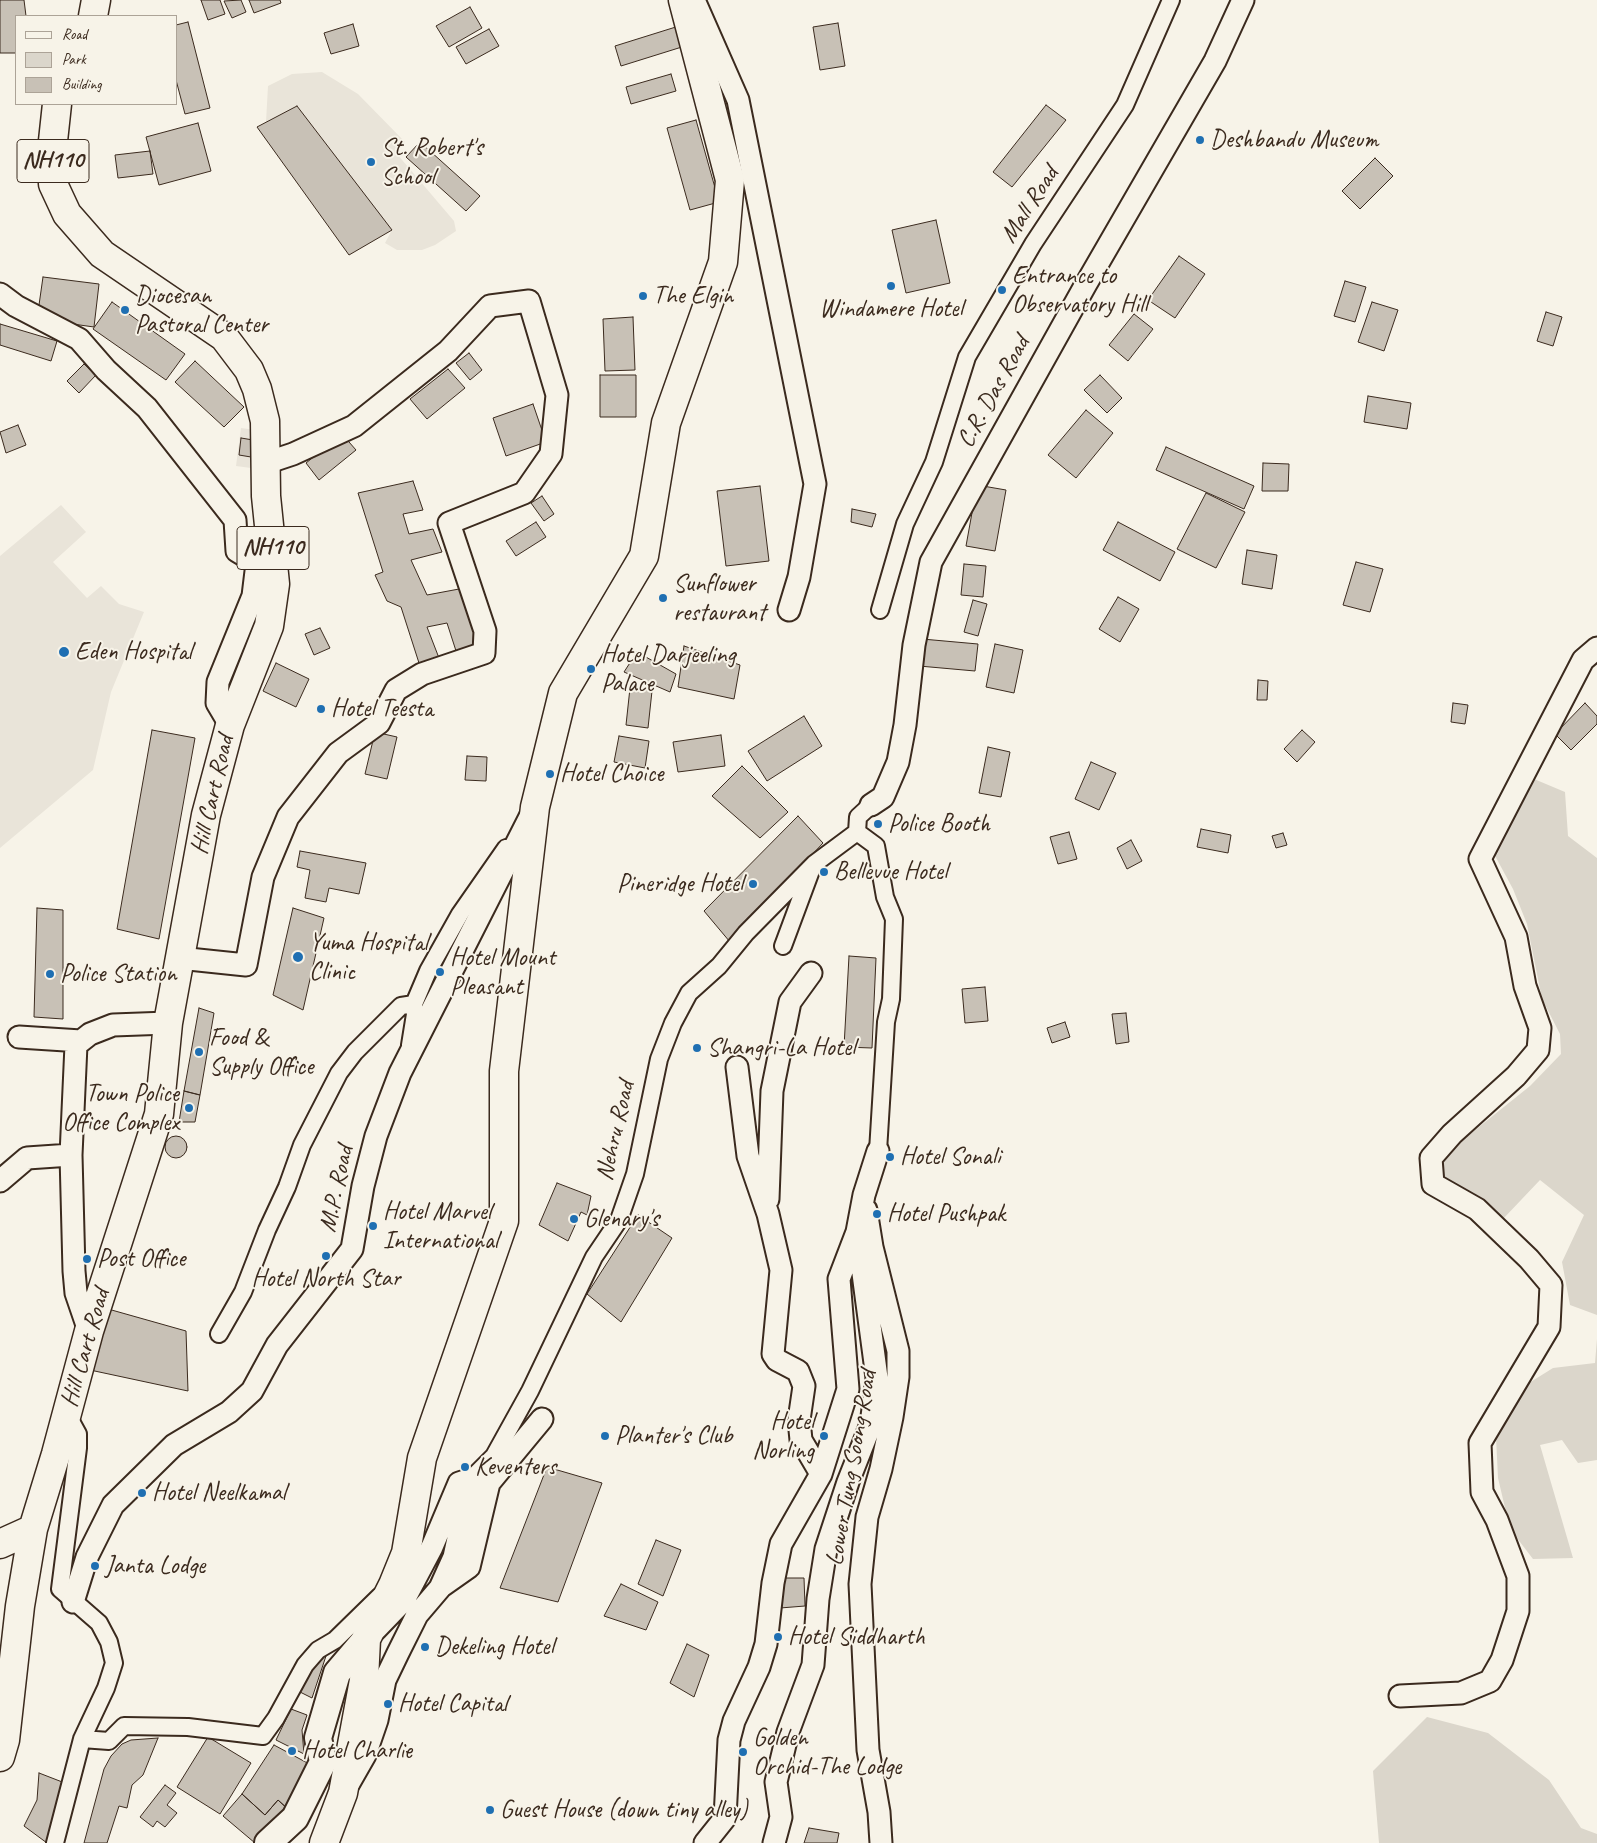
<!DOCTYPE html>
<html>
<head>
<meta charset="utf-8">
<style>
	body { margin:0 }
	#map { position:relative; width:1597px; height:1843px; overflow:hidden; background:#f7f3e8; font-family:Caveat,sans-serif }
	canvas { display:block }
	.legend { position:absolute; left:15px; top:15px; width:162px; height:90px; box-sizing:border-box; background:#f7f3e8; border:1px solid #aca397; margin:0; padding:6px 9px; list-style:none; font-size:15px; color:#3b2a1e }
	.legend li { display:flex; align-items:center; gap:10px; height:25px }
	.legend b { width:25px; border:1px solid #aca397 }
</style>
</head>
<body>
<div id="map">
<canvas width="1597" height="1843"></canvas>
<ul class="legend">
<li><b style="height:6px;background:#f7f3e8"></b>Road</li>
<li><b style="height:14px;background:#dbd6cb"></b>Park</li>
<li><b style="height:14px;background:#c8c1b6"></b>Building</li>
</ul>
</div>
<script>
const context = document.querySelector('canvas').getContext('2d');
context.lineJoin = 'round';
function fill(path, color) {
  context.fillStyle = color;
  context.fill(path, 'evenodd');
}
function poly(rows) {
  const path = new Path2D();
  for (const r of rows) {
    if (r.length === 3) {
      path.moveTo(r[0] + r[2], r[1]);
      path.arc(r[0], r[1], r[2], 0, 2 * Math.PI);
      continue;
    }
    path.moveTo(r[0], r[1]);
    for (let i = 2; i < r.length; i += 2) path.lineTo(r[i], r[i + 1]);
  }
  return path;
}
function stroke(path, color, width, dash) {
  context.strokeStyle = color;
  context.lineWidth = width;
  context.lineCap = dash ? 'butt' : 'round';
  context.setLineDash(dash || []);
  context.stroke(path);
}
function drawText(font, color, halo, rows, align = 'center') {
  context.font = font + ' Caveat,sans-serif';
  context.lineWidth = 4;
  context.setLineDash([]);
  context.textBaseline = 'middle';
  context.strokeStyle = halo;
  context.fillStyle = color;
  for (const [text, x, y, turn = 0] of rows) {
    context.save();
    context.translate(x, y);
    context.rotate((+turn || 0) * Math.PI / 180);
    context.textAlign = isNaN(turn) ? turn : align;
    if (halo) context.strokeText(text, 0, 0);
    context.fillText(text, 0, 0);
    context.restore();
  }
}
fill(poly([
	[322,72,358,94,405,142,397,154,454,221,456,231,435,245,422,250,397,250,385,243,392,230,266,122,268,86,292,74],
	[241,428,255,430,251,468,236,466],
	[61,505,86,532,53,562,87,598,101,586,119,604,144,612,111,692,93,770,0,848,0,556]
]), '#e9e4d9');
fill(poly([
	[1534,779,1565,792,1568,836,1597,858,1597,1315,1570,1305,1562,1262,1584,1215,1540,1180,1503,1219,1477,1199,1443,1179,1439,1159,1530,1086,1561,1054,1560,1034,1542,999,1527,924,1513,889,1494,854,1503,828],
	[1597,1339,1597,1460,1578,1463,1562,1440,1540,1445,1573,1558,1533,1559,1510,1529,1498,1478,1496,1437,1529,1383,1553,1368,1595,1363],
	[1427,1717,1488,1733,1549,1780,1581,1828,1597,1834,1597,1843,1379,1843,1373,1771]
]), '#dbd6cb');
const building = poly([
	[0,0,24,0,26,16,16,16,16,53,0,53,0,0],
	[201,0,220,0,225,14,208,20,201,0],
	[241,0,246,12,232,18,224,1,241,0],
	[249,0,280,0,281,3,254,13,249,0],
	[470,7,482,28,449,47,436,26,470,7],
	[188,22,210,108,185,114,176,80,176,25,188,22],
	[838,23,845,66,820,70,813,27,838,23],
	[353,24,359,46,331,54,324,33,353,24],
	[679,26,685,46,621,66,615,46,679,26],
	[489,29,499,46,466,64,456,47,489,29],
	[671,74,676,91,631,104,626,87,671,74],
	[1046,105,1066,120,1012,187,993,172,1046,105],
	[297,106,392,230,349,255,257,127,297,106],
	[696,120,719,202,690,210,667,128,696,120],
	[198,123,211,171,159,185,146,137,198,123],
	[420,142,480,196,466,211,406,157,420,142],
	[150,151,153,174,118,178,115,155,150,151],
	[1375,158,1393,176,1360,209,1342,191,1375,158],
	[936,220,950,283,906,293,892,230,936,220],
	[1179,256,1205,274,1175,318,1148,300,1179,256],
	[43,277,99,284,94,327,37,319,43,277],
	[1345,281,1366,287,1355,322,1334,316,1345,281],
	[112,302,185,354,166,380,93,329,112,302],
	[1372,302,1398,310,1384,351,1358,342,1372,302],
	[1546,312,1562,317,1553,346,1537,341,1546,312],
	[1134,314,1153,329,1128,361,1109,345,1134,314],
	[633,317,635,370,605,371,603,319,633,317],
	[0,324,57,341,51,361,0,345,0,324],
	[469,353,482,370,470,380,456,363,469,353],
	[195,361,244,407,224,427,175,382,195,361],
	[84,364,96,375,79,393,67,381,84,364],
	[448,369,465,388,427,419,410,399,448,369],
	[600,375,636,375,636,417,600,417,600,375],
	[1100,375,1122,398,1107,413,1084,390,1100,375],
	[1368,396,1411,403,1407,429,1364,422,1368,396],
	[533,404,546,442,506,456,493,418,533,404],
	[1086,410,1113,433,1076,478,1048,455,1086,410],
	[18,425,26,445,6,453,0,432,18,425],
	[342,434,356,450,319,480,306,463,342,434],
	[241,438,253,440,251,457,239,455,241,438],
	[1166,447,1254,486,1244,509,1156,470,1166,447],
	[1263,463,1289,464,1288,491,1262,491,1263,463],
	[413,481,423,510,403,514,409,534,433,529,442,552,411,560,427,595,459,589,479,649,457,654,447,623,427,627,439,658,419,663,401,607,387,601,375,575,383,572,358,493,413,481],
	[977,485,1006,490,995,551,966,546,977,485],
	[760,486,769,561,726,566,717,491,760,486],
	[1206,493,1245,512,1216,568,1177,549,1206,493],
	[542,496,554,514,544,521,531,503,542,496],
	[852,509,876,514,872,527,851,522,852,509],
	[536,522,546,537,516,556,506,541,536,522],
	[1118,522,1175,552,1160,581,1103,550,1118,522],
	[1247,550,1277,555,1272,589,1242,584,1247,550],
	[1356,562,1383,569,1370,612,1343,605,1356,562],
	[964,564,986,566,983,597,961,595,964,564],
	[1118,597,1139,609,1120,642,1099,629,1118,597],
	[973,600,987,604,978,636,964,632,973,600],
	[320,628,330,648,314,655,305,634,320,628],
	[922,639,978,644,975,671,919,666,922,639],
	[995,644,1023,650,1014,693,986,687,995,644],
	[684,646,740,665,734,699,678,687,684,646],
	[637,652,676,674,670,692,624,672,637,652],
	[276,663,309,679,296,707,263,691,276,663],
	[1258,680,1268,681,1267,700,1257,700,1258,680],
	[630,688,652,691,648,728,626,725,630,688],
	[1453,703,1468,705,1465,724,1451,722,1453,703],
	[1585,703,1597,716,1597,724,1571,750,1555,734,1585,703],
	[804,716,822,746,767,781,748,751,804,716],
	[152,730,195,738,159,939,117,929,152,730],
	[1302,730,1315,742,1297,762,1284,749,1302,730],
	[375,732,397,737,387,779,365,774,375,732],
	[721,735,725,766,678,772,673,742,721,735],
	[619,736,649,741,645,768,614,762,619,736],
	[988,747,1010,752,1001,797,979,793,988,747],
	[467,756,487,757,486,781,465,780,467,756],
	[1091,762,1116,773,1099,810,1075,799,1091,762],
	[742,766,788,812,760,838,712,796,742,766],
	[798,816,823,843,730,942,704,911,798,816],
	[1201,829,1231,835,1228,853,1197,847,1201,829],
	[1069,832,1077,859,1058,864,1050,837,1069,832],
	[1283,833,1287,845,1276,848,1272,836,1283,833],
	[1131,840,1142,861,1127,869,1117,848,1131,840],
	[300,851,366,863,359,894,329,888,326,902,305,898,310,870,297,867,300,851],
	[37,908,63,910,63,1019,34,1017,37,908],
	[293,908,324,918,303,1010,273,995,293,908],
	[849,956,876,958,872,1048,844,1047,849,956],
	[985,987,988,1021,965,1023,962,989,985,987],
	[199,1008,214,1013,200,1095,184,1091,199,1008],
	[1126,1013,1129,1042,1116,1044,1112,1014,1126,1013],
	[1065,1022,1070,1037,1052,1043,1047,1028,1065,1022],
	[184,1091,200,1095,195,1122,179,1122,184,1091],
	[176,1147,11],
	[557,1183,591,1196,587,1215,581,1212,568,1241,539,1225,557,1183],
	[638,1215,672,1238,621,1322,587,1294,638,1215],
	[101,1307,186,1331,188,1391,90,1370,101,1307],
	[547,1467,602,1483,558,1602,500,1588,547,1467],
	[656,1540,681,1550,663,1596,638,1584,656,1540],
	[780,1578,804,1578,805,1606,780,1608,780,1578],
	[621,1584,658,1602,646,1630,604,1616,621,1584],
	[330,1644,312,1698,298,1691,323,1647,330,1644],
	[687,1644,709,1655,694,1697,670,1683,687,1644],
	[291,1709,307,1715,302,1730,304,1754,276,1740,291,1709],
	[208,1737,251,1763,220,1814,177,1787,208,1737],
	[158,1738,143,1775,132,1785,127,1808,119,1806,107,1843,84,1843,104,1769,111,1756,122,1744,131,1740,158,1738],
	[274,1745,313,1766,290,1811,278,1800,265,1815,242,1794,274,1745],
	[39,1773,70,1785,55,1843,47,1843,24,1826,37,1800,39,1773],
	[165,1785,176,1793,167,1805,177,1813,165,1827,157,1821,153,1827,140,1817,165,1785],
	[242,1794,265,1815,278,1800,290,1811,262,1843,255,1843,223,1816,242,1794],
	[809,1828,839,1833,837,1843,804,1843,809,1828]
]);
fill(building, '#c8c1b6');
stroke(building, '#3b2a1e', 1);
const pedestrian = poly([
	[880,610,905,524,934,462,967,357,1033,244,1125,105,1171,0],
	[871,805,858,817,857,832,876,846,885,897,894,919,891,999,886,1022,878,1151],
	[783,946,812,868],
	[410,1045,415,1014,414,1004,428,971,460,914,506,848],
	[219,1334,243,1292,267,1230,287,1187,302,1145,339,1073,355,1052,401,1006,414,1004],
	[471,1479,494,1456,530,1391,594,1257,619,1220,635,1174,659,1059,673,1023,689,993,719,966,746,933,814,864,857,832],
	[82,1739,109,1741,124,1726,188,1727,263,1736,276,1718,305,1665,318,1650,335,1640,380,1596],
	[55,1843,82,1739,106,1688,114,1663,109,1642,99,1623,60,1589,78,1448,78,1434,67,1414]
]);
const minor = poly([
	[694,0,738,100,815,484,799,577,789,610],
	[0,294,16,306,79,339,106,370,147,408,235,520,237,551,257,563,253,596,218,682,217,703,230,725],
	[871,805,883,797,898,762,905,725,914,645,931,562,1086,284,1215,61,1243,0],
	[179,958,246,965,263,877,288,817,338,753,379,723,396,690,422,674,484,653,485,631,449,523,524,493,551,454,557,395,529,301,490,306,448,351,354,426,293,454,266,463],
	[19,1037,81,1041],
	[737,1067,748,1156,768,1214,781,1270,773,1354,777,1360,798,1371,804,1386,799,1420,801,1440,821,1474],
	[0,1181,27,1158,71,1155],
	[768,1199,772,1091,790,1002,811,973],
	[866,1210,872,1247,898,1351,898,1377,892,1417,881,1469,867,1517,860,1584,868,1750,879,1812,881,1843],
	[89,1331,76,1293,74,1271,71,1155,76,1045,90,1034,113,1025,168,1023],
	[442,1586,469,1567,489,1483,542,1419],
	[73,1602,87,1557,113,1505,174,1445,229,1412,252,1391,277,1345,352,1249,363,1186,376,1136,400,1073,531,815],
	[376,1629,404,1600,432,1547,459,1483,471,1479],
	[1400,1696,1461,1693,1490,1681,1502,1660,1518,1611,1518,1576,1497,1520,1482,1492,1480,1443,1549,1327,1551,1285,1529,1259,1477,1209,1433,1184,1431,1158,1452,1134,1516,1076,1538,1050,1540,1028,1525,986,1516,937,1480,859,1583,660,1597,648],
	[349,1783,365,1755,377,1720,385,1680,398,1653,417,1615,440,1588,454,1557,471,1479],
	[705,1843,725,1818,729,1740,734,1721,759,1667,766,1644,773,1583,781,1544,821,1474,848,1389,839,1279,857,1232,864,1195,878,1151],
	[774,1843,781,1817,776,1782,788,1732,813,1665,818,1599,826,1549,848,1482,871,1424,877,1378,858,1236]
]);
const tertiary = poly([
	[268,1843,295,1818,323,1762,318,1738,337,1673,366,1639]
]);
const secondary = poly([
	[324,1843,343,1793,364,1680,366,1639,393,1585,406,1553,422,1458,504,1221,504,1071,535,807,563,693,644,556,666,423,723,262,730,180,683,0]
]);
const trunk = poly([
	[93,16,96,0],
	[0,1544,33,1529,56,1454,89,1331,159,1114,168,1023,206,815,230,725,269,626,275,584,266,496,265,421,257,389,249,370,224,337,102,254,67,214,53,184,53,141,57,104],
	[0,1757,5,1740,20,1606,33,1529]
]);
stroke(pedestrian, '#3b2a1e', 20);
stroke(minor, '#3b2a1e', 25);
stroke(tertiary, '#3b2a1e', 30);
stroke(secondary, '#3b2a1e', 31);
stroke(trunk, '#3b2a1e', 31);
stroke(pedestrian, '#f7f3e8', 16);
stroke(minor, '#f7f3e8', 21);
stroke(tertiary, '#f7f3e8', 26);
stroke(secondary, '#f7f3e8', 28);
stroke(trunk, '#f7f3e8', 28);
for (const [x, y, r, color] of [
	[1200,140,5,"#1f6fb2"],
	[371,162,5,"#1f6fb2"],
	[891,286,5,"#1f6fb2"],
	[1002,290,5,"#1f6fb2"],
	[643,296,5,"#1f6fb2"],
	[125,310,5,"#1f6fb2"],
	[663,598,5,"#1f6fb2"],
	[64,652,6,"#1f6fb2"],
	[591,669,5,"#1f6fb2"],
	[321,709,5,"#1f6fb2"],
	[550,774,5,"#1f6fb2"],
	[878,824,5,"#1f6fb2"],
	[824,872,5,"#1f6fb2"],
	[753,884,5,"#1f6fb2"],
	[298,957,6,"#1f6fb2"],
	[440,972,5,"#1f6fb2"],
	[50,974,5,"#1f6fb2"],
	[697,1048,5,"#1f6fb2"],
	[199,1052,5,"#1f6fb2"],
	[189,1108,5,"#1f6fb2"],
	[890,1157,5,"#1f6fb2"],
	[877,1214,5,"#1f6fb2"],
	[574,1219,5,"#1f6fb2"],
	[373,1226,5,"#1f6fb2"],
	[326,1256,5,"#1f6fb2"],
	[87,1259,5,"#1f6fb2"],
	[605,1436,5,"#1f6fb2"],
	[824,1436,5,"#1f6fb2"],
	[465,1467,5,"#1f6fb2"],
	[142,1493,5,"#1f6fb2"],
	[95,1566,5,"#1f6fb2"],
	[778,1637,5,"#1f6fb2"],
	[425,1647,5,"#1f6fb2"],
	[388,1704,5,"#1f6fb2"],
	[292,1751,5,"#1f6fb2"],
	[743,1752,5,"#1f6fb2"],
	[490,1810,5,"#1f6fb2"]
]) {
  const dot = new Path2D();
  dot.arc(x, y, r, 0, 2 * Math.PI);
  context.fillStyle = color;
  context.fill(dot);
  stroke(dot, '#f7f3e8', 2);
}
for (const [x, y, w] of [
	[53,161,72],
	[273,548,72]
]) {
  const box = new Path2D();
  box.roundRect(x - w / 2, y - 21.5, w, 43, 4);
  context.fillStyle = '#f7f3e8';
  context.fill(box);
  stroke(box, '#3b2a1e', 1);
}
drawText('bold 24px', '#3b2a1e', null, [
	["NH110",53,161],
	["NH110",273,548]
]);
drawText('25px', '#3b2a1e', '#f7f3e8', [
	["Deshbandu Museum",1210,140],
	["St. Robert's",381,148],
	["School",381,177],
	["Entrance to",1012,276],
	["Observatory Hill",1012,305],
	["Diocesan",135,296],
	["Pastoral Center",135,325],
	["The Elgin",653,296],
	["Windamere Hotel",891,309,"center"],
	["Sunflower",673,584],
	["restaurant",673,613],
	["Eden Hospital",75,652],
	["Hotel Darjeeling",601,655],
	["Palace",601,684],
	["Hotel Teesta",331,709],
	["Hotel Choice",560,774],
	["Police Booth",888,824],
	["Bellevue Hotel",834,872],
	["Pineridge Hotel",743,884,"right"],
	["Yuma Hospital",309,943],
	["Clinic",309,972],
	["Hotel Mount",450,958],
	["Pleasant",450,987],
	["Police Station",60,974],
	["Food &",209,1038],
	["Supply Office",209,1067],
	["Shangri-La Hotel",707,1048],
	["Town Police",179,1094,"right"],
	["Office Complex",179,1123,"right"],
	["Hotel Sonali",900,1157],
	["Hotel Marvel",383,1212],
	["International",383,1241],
	["Hotel Pushpak",887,1214],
	["Glenary's",584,1219],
	["Post Office",97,1259],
	["Hotel North Star",326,1279,"center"],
	["Hotel",814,1422,"right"],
	["Norling",814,1451,"right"],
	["Planter's Club",615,1436],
	["Keventers",475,1467],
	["Hotel Neelkamal",152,1493],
	["Janta Lodge",105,1566],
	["Hotel Siddharth",788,1637],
	["Dekeling Hotel",435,1647],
	["Hotel Capital",398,1704],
	["Golden",753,1738],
	["Orchid-The Lodge",753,1767],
	["Hotel Charlie",302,1751],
	["Guest House (down tiny alley)",500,1810]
], 'left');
drawText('25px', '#3b2a1e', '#f7f3e8', [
	["Mall Road",1030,205,-57],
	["C.R. Das Road",994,392,-61],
	["Hill Cart Road",213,795,-77],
	["Nehru Road",616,1131,-77],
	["M.P. Road",337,1189,-78],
	["Hill Cart Road",86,1348,-74],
	["Lower Tung Soong Road",852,1468,-80]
]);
</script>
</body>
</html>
